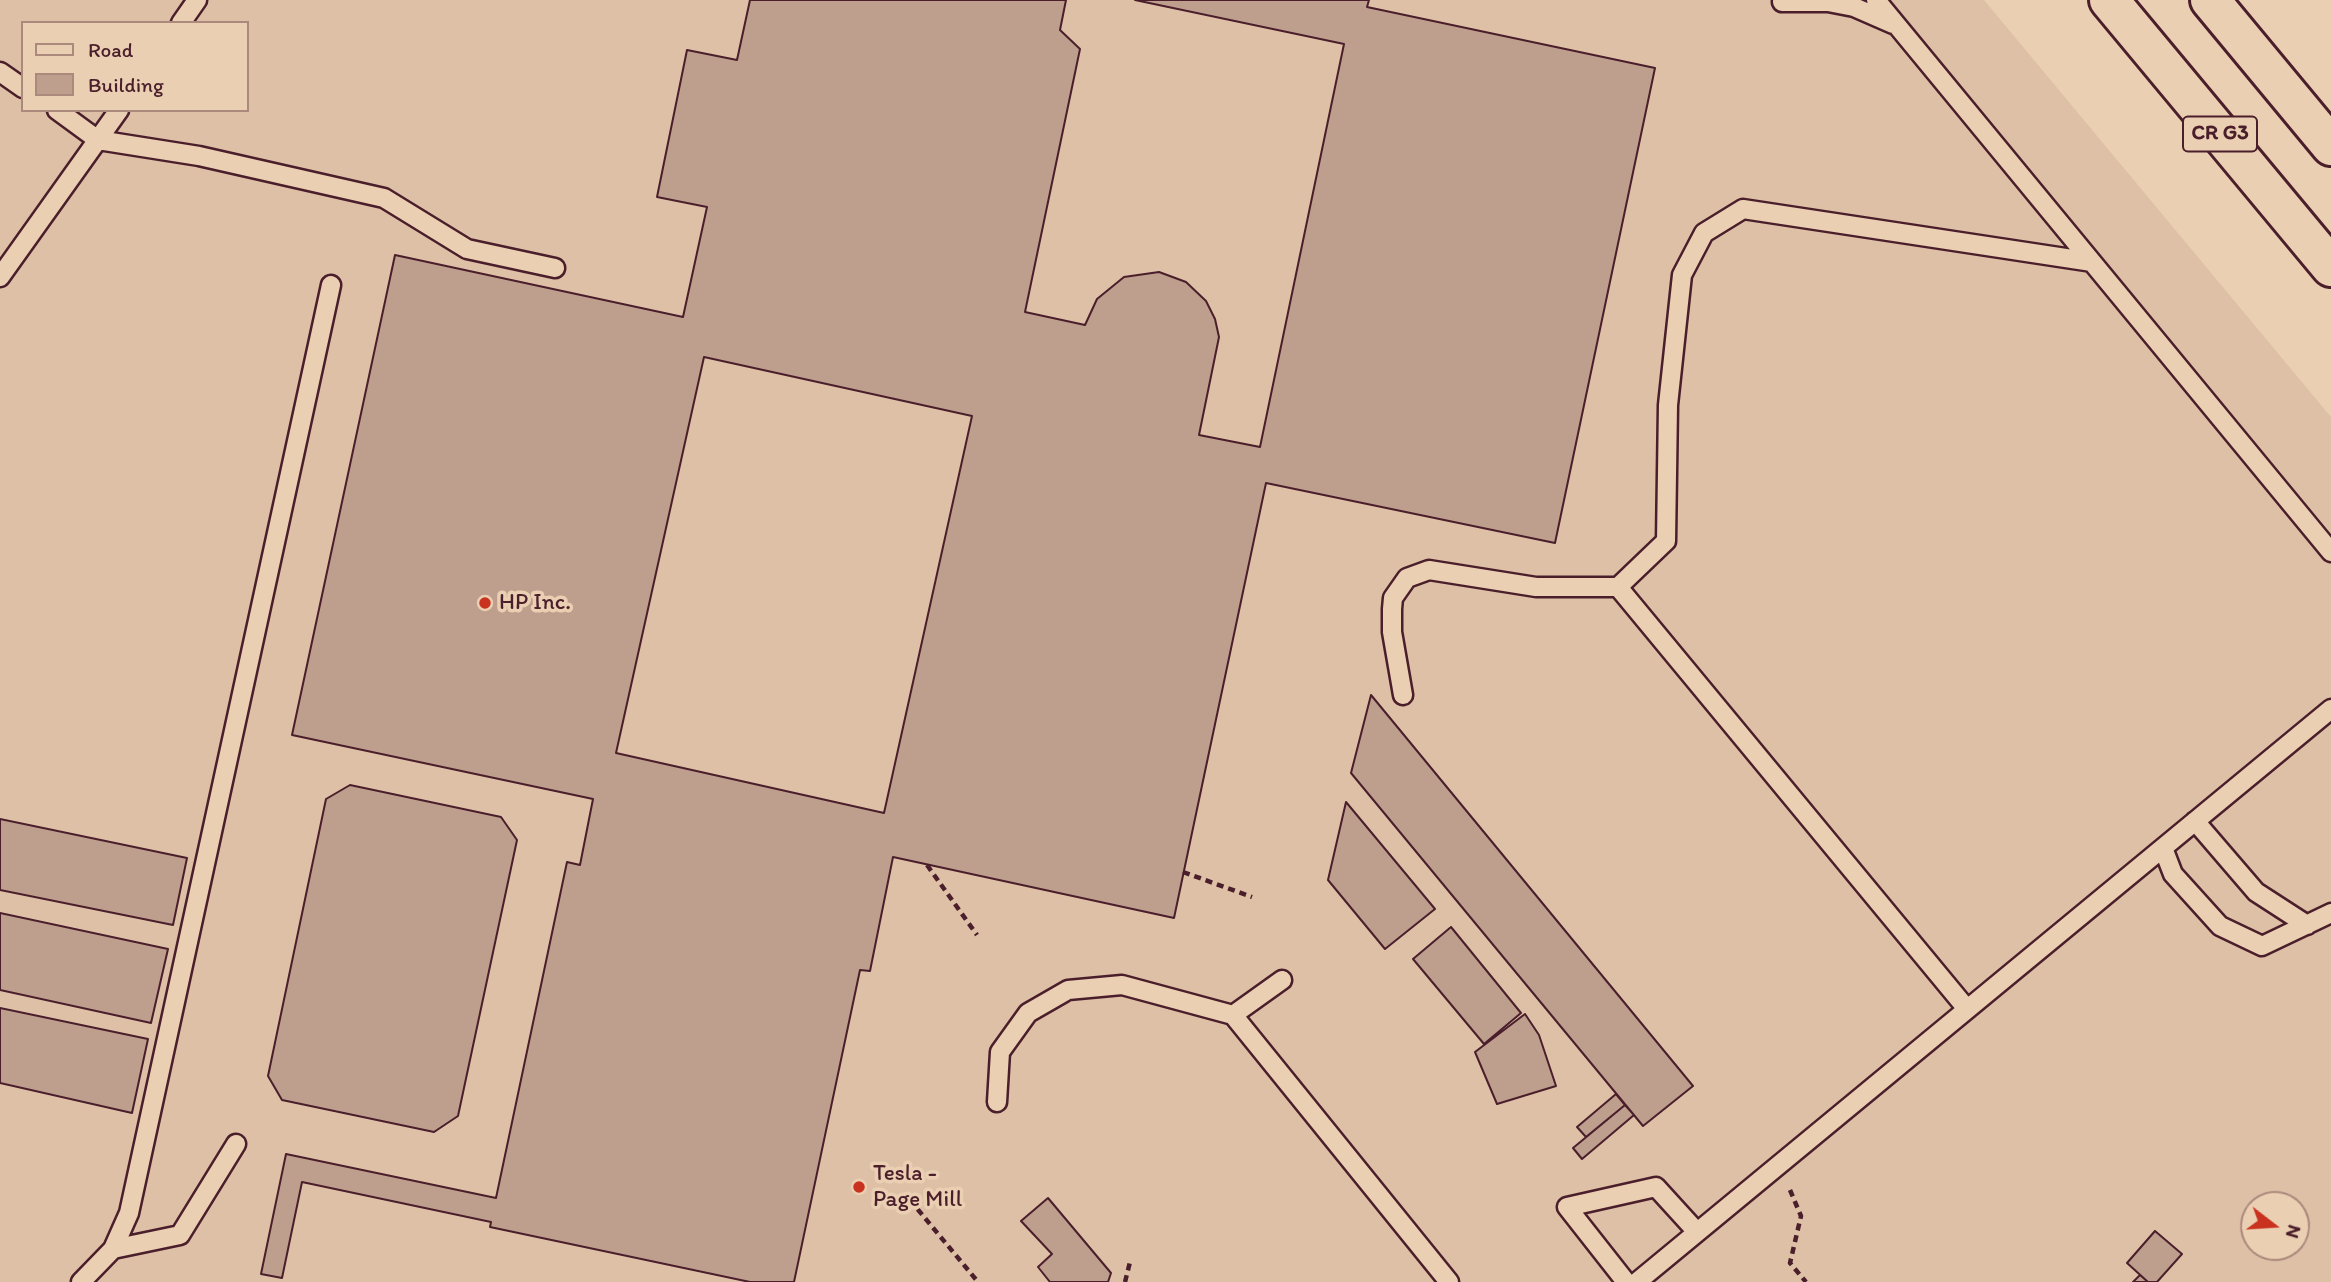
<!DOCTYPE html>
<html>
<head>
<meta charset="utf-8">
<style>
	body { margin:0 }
	#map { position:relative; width:2331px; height:1282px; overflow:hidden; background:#ebcfb2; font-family:Itim,sans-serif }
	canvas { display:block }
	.legend { position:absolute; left:21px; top:21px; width:228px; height:91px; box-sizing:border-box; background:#ebcfb2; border:2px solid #ab897c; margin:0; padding:9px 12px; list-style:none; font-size:21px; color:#4a1f2b }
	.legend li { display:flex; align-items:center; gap:14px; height:35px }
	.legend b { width:35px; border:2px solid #ab897c }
	.north { position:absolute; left:2240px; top:1191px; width:70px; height:70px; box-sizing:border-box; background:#ebcfb2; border:2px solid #ab897c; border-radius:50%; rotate:107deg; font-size:19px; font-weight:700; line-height:28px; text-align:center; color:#4a1f2b }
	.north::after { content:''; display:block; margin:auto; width:24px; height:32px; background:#c8321e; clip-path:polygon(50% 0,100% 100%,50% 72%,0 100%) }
</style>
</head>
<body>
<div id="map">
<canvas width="2331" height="1282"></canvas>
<ul class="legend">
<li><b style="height:9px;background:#ebcfb2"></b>Road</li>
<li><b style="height:19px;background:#be9e8d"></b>Building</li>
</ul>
<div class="north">N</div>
</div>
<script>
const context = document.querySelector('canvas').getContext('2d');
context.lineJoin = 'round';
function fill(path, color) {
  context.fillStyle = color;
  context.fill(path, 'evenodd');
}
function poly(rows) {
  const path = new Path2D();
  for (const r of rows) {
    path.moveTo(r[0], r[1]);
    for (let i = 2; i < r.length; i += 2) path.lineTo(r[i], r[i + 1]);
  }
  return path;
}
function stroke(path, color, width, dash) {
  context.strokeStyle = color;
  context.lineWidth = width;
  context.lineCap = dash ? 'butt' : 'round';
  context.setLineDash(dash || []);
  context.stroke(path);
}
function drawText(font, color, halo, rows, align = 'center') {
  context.font = font + ' Itim,sans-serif';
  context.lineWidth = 7;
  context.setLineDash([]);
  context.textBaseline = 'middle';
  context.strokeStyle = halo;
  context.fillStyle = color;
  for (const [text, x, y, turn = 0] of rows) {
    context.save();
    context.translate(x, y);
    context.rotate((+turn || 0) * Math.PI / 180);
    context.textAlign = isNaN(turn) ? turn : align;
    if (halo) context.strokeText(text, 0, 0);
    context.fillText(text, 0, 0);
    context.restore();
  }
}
fill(poly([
	[0,0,1984,0,2331,417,2331,1282,0,1282],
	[23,23,247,23,247,110,23,110],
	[2254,1205,2296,1205,2296,1247,2254,1247]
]), '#dec0a7');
const building = poly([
	[750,0,1066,0,1060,30,1080,49,1025,312,1085,325,1097,299,1124,277,1159,272,1186,282,1206,301,1215,319,1219,337,1199,435,1260,447,1344,44,1135,0,1369,0,1367,7,1655,68,1555,543,1266,483,1174,918,893,857,870,971,860,970,794,1282,750,1282,490,1227,491,1222,302,1182,282,1278,261,1274,286,1154,496,1198,567,862,580,865,593,799,292,735,395,255,683,317,707,207,657,197,687,50,737,60,750,0],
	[704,357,972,416,884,813,616,753,704,357],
	[1371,695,1693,1086,1643,1126,1351,773,1371,695],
	[350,785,501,817,517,840,458,1116,434,1132,282,1100,268,1076,326,799,350,785],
	[1346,802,1435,909,1385,949,1328,880,1346,802],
	[0,819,187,858,173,925,0,890,0,819],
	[0,913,168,949,151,1023,0,990,0,913],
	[1451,927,1521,1013,1484,1044,1413,959,1451,927],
	[0,1008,148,1039,132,1113,0,1083,0,1008],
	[1525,1014,1539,1035,1556,1086,1497,1104,1475,1052,1525,1014],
	[1616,1094,1625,1105,1586,1137,1577,1127,1616,1094],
	[1625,1105,1634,1115,1582,1159,1573,1148,1625,1105],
	[1048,1198,1111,1273,1108,1282,1050,1282,1038,1267,1052,1254,1021,1221,1048,1198],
	[2155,1231,2182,1254,2157,1282,2148,1282,2127,1263,2155,1231],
	[2140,1275,2148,1282,2133,1282,2140,1275]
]);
fill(building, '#be9e8d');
stroke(building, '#4a1f2b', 2);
const lane = poly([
	[1876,0,2331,552],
	[1782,2,1828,2,1854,7,1893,24],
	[181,23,197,0],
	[0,72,23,88],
	[57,110,98,140,199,156,384,198,467,249,555,268],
	[0,277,119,110],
	[1618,587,1967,1009],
	[1403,695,1392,632,1392,609,1393,598,1407,578,1429,570,1536,587,1618,587,1666,541,1668,405,1682,275,1704,233,1743,209,2092,262],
	[2195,821,2256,892,2307,925],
	[2163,848,2173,874,2220,926,2262,946,2331,913],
	[1233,1015,1282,980],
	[997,1102,1000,1052,1028,1013,1068,990,1122,985,1233,1015,1449,1282],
	[113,1249,180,1235,236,1144],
	[81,1282,113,1249,129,1213,331,285],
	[1626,1282,1567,1207,1656,1187,1697,1232],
	[1637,1282,2331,709]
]);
const primary = poly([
	[2109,0,2331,267],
	[2210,0,2331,146]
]);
stroke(lane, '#4a1f2b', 23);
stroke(primary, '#4a1f2b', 44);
stroke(poly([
	[927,865,977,935],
	[1183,872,1252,897],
	[1790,1190,1801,1216,1790,1263,1806,1282],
	[910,1200,978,1282],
	[1125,1282,1130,1262]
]), '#4a1f2b', 4.5, [7, 5]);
stroke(lane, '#ebcfb2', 18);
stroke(primary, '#ebcfb2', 38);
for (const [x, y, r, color] of [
	[485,603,7,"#c8321e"],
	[859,1187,7,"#c8321e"]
]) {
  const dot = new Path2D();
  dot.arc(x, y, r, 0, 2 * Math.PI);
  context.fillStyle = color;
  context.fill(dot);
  stroke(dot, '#ebcfb2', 2.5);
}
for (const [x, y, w] of [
	[2220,134,74]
]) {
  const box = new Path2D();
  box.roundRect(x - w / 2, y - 17.5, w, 35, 5);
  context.fillStyle = '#ebcfb2';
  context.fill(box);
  stroke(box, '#4a1f2b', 2);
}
drawText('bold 21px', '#4a1f2b', null, [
	["CR G3",2220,134]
]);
drawText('23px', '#4a1f2b', '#ebcfb2', [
	["HP Inc.",499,603],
	["Tesla -",873,1174],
	["Page Mill",873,1200]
], 'left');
</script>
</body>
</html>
